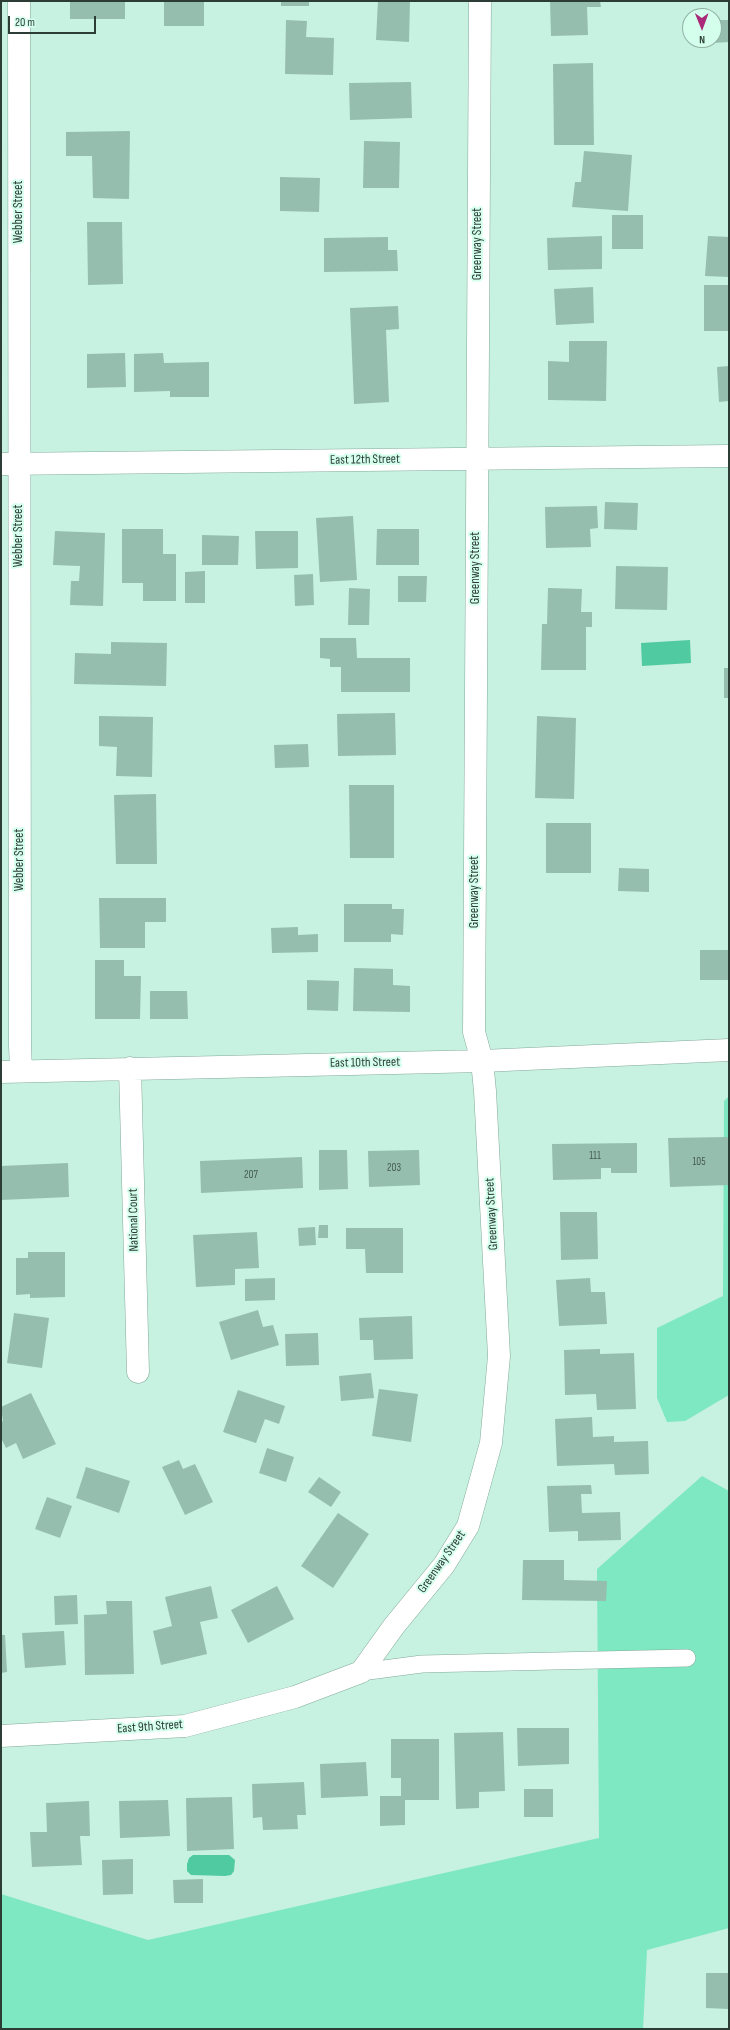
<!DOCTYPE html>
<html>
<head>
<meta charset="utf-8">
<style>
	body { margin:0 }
	#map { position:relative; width:730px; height:2030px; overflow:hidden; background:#c7f1e0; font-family:"Sofia Sans Condensed",sans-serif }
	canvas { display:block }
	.frame { position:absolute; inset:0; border:2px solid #2c3d36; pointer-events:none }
	.north { position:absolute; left:682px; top:8px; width:40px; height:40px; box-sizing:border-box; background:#d4ffed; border:1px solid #91b1a4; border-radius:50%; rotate:179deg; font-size:11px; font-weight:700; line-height:16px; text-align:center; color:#2c3d36 }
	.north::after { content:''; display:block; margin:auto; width:14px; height:18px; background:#aa2a79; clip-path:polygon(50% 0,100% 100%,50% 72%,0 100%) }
	.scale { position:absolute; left:8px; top:16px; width:88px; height:18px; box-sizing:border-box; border:2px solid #2c3d36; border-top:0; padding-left:5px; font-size:12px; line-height:14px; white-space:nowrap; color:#2c3d36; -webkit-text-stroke:3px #d4ffed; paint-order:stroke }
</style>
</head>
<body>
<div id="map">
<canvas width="730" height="2030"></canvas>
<div class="frame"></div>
<div class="north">N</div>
<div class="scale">20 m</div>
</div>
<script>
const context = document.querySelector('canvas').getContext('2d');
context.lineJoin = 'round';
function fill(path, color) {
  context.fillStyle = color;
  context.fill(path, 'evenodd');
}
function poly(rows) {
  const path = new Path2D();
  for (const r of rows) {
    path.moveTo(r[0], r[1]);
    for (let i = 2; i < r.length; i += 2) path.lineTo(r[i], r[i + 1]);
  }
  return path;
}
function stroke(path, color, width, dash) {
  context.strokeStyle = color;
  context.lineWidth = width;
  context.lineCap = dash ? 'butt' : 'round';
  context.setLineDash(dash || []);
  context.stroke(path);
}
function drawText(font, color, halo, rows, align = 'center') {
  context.font = font + ' "Sofia Sans Condensed",sans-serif';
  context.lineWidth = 4;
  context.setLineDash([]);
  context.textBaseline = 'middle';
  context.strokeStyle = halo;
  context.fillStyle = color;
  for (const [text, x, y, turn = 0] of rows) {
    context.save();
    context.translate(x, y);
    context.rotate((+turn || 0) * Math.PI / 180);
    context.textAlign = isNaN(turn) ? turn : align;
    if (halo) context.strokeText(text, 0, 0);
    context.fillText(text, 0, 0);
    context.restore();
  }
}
fill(poly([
	[729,1096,729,1395,685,1421,667,1422,657,1398,657,1328,723,1296,724,1101],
	[702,1476,729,1491,729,1928,647,1950,643,2029,1,2029,1,1894,148,1940,599,1838,597,1569]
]), '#7de8c1');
fill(poly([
	[690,640,691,663,642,666,641,643],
	[193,1855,229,1855,235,1860,234,1871,231,1875,225,1876,191,1875,187,1871,187,1864,189,1858]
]), '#50caa1');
fill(poly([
	[70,1,125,1,125,19,70,19],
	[164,1,204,1,204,26,164,26],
	[281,1,309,1,309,6,281,6],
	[378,1,410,1,409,42,376,40],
	[550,1,600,1,601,7,587,7,588,35,551,36],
	[286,20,307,21,306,37,334,38,333,75,285,74],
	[714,20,729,20,729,42,713,43],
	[593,63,594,145,554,145,553,64],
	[411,82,412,118,350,120,349,83],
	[130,131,129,199,93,198,92,156,66,156,66,132],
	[364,141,400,142,399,188,363,188],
	[584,151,632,155,628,211,572,207,575,182,581,182],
	[280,177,320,178,319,212,280,211],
	[612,215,643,215,643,249,612,249],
	[87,222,122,222,123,284,88,285],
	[602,236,602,269,548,270,547,238],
	[708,236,729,237,729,277,705,276],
	[388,237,388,250,397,250,398,271,324,272,324,238],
	[704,285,729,285,729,331,704,331],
	[593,287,594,323,556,325,554,289],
	[398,306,399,329,386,330,389,402,354,404,350,308],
	[569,341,607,341,606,401,548,400,548,361,569,362],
	[125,353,126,387,87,388,87,354],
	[163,353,164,363,209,362,209,397,170,397,170,391,134,392,134,354],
	[729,366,729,401,719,402,717,367],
	[605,502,638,503,637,530,604,529],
	[597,506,598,528,590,529,591,547,546,548,545,507],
	[353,516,357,580,320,582,316,518],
	[122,529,163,529,163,554,176,554,176,601,143,601,143,583,122,583],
	[377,529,419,529,419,565,376,565],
	[55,531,105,533,103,606,70,605,71,581,79,581,80,566,53,565],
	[255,531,298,531,298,568,256,569],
	[202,535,239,536,238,565,202,565],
	[616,566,668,567,667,610,615,609],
	[205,571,205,603,185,603,185,572],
	[313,574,314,605,295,606,294,575],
	[398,576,427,576,426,602,398,602],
	[349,588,370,589,369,625,348,625],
	[548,588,582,589,581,612,592,612,592,627,586,627,586,670,541,670,542,624,547,624],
	[320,638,356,638,357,658,410,658,410,692,341,692,341,667,330,667,330,659,320,658],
	[111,642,167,643,166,686,74,684,75,653,111,654],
	[724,668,729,668,729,698,724,698],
	[395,713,396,755,338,756,337,714],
	[99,716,153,717,152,777,116,776,117,747,99,746],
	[537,716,576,718,574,799,535,798],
	[308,744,309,767,275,768,274,745],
	[349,785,394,785,394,858,350,858],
	[156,794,157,864,116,864,114,795],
	[546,823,591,823,591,873,546,873],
	[619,868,649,869,649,892,618,891],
	[99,898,166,898,166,922,145,922,145,948,100,948],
	[344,904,392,904,392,909,404,909,403,935,391,934,391,942,344,942],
	[298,927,298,935,318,934,318,952,272,953,271,928],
	[700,950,729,950,729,980,700,980],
	[95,960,124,960,124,976,141,976,140,1019,95,1019],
	[354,968,393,969,393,985,410,986,410,1012,353,1011],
	[307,980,339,981,338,1011,307,1010],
	[150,991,187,991,188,1019,150,1019],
	[729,1137,729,1185,670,1187,668,1138],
	[637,1143,637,1173,611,1173,611,1168,601,1168,601,1179,553,1180,552,1144],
	[319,1150,347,1150,348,1189,319,1190],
	[419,1150,420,1185,369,1187,368,1151],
	[302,1157,303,1188,201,1193,200,1161],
	[68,1163,69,1197,1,1200,1,1166],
	[560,1212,597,1212,598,1259,561,1260],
	[319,1225,328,1225,328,1238,318,1238],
	[315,1227,316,1245,299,1246,298,1228],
	[346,1228,403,1228,403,1273,366,1273,365,1249,346,1249],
	[257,1232,259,1268,235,1269,235,1285,196,1287,193,1235],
	[28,1252,65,1252,65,1297,30,1298,30,1294,16,1295,16,1258,28,1258],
	[275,1278,275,1300,245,1301,245,1279],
	[590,1278,591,1292,605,1292,607,1324,559,1326,556,1280],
	[258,1310,263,1327,273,1325,279,1345,231,1360,219,1322],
	[14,1313,49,1318,42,1368,7,1363],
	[412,1316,413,1359,374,1360,373,1340,360,1340,359,1318],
	[318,1333,319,1365,286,1366,285,1334],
	[600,1349,600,1354,634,1353,636,1409,597,1410,596,1394,565,1395,564,1350],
	[371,1373,374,1398,341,1401,339,1376],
	[379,1389,418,1394,411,1442,372,1436],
	[238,1390,285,1406,279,1424,265,1419,256,1443,223,1432],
	[31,1393,56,1444,23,1459,16,1443,6,1448,1,1438,1,1422,3,1421,1,1407],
	[592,1417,593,1437,614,1436,614,1442,648,1441,649,1474,615,1475,614,1464,557,1466,555,1419],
	[267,1448,294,1457,286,1482,259,1473],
	[179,1460,183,1469,195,1464,213,1502,185,1515,162,1467],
	[86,1467,130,1481,119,1513,76,1498],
	[319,1477,341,1492,331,1507,308,1492],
	[591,1485,592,1494,581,1494,582,1513,620,1512,621,1540,578,1541,578,1531,549,1532,547,1486],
	[47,1497,72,1506,60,1538,35,1529],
	[338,1513,369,1534,333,1588,301,1566],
	[523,1560,564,1560,564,1580,607,1581,606,1601,522,1600],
	[211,1586,218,1618,200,1622,207,1654,161,1665,153,1631,172,1626,165,1597],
	[277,1586,294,1619,248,1643,231,1610],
	[77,1595,78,1624,55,1625,54,1596],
	[106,1601,132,1601,134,1674,85,1675,84,1615,107,1614],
	[64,1631,66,1665,25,1668,22,1633],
	[1,1635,5,1635,7,1672,1,1673],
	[517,1728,569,1728,569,1764,518,1766],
	[503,1732,505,1791,479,1792,479,1808,456,1809,454,1733],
	[391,1739,439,1739,439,1800,405,1800,405,1825,380,1826,380,1796,401,1796,401,1778,391,1778],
	[366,1762,368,1796,321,1798,320,1764],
	[304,1782,306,1815,297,1815,298,1829,263,1830,262,1817,253,1818,252,1784],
	[524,1789,553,1789,553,1817,524,1817],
	[232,1797,234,1849,187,1851,186,1798],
	[168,1800,170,1836,120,1838,119,1801],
	[89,1801,90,1836,80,1836,82,1865,32,1867,30,1832,47,1832,46,1803],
	[133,1859,133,1894,103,1895,102,1860],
	[203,1879,203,1903,174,1903,173,1880],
	[706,1973,729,1973,729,2009,706,2008]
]), '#96beae');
const service = poly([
	[361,1672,422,1664,687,1658]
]);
const minor = poly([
	[19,1,20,1045,21,1071],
	[1,464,729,456],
	[130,1068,138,1372],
	[1,1072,482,1061,729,1050],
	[1,1736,185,1726,295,1697,361,1672,394,1626,444,1565,468,1526,491,1443,499,1356,485,1091,482,1061,474,1032,480,1]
]);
stroke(service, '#82aa99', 18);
stroke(minor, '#82aa99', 23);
stroke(service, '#fff', 17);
stroke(minor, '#fff', 22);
drawText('11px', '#465d54', null, [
	["111",595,1156],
	["105",699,1162],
	["203",394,1168],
	["207",251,1175]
]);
drawText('13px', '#2c3d36', '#d4ffed', [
	["Webber Street",19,212,-90],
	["Greenway Street",478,244,-90],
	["East 12th Street",365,460,-1],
	["Webber Street",19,536,-90],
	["Greenway Street",476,568,-90],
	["Webber Street",20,860,-90],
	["Greenway Street",475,892,-90],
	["East 10th Street",365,1063,-1],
	["Greenway Street",492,1214,-93],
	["National Court",134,1220,-91],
	["Greenway Street",442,1562,-55],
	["East 9th Street",150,1727,-4]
]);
</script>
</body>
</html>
